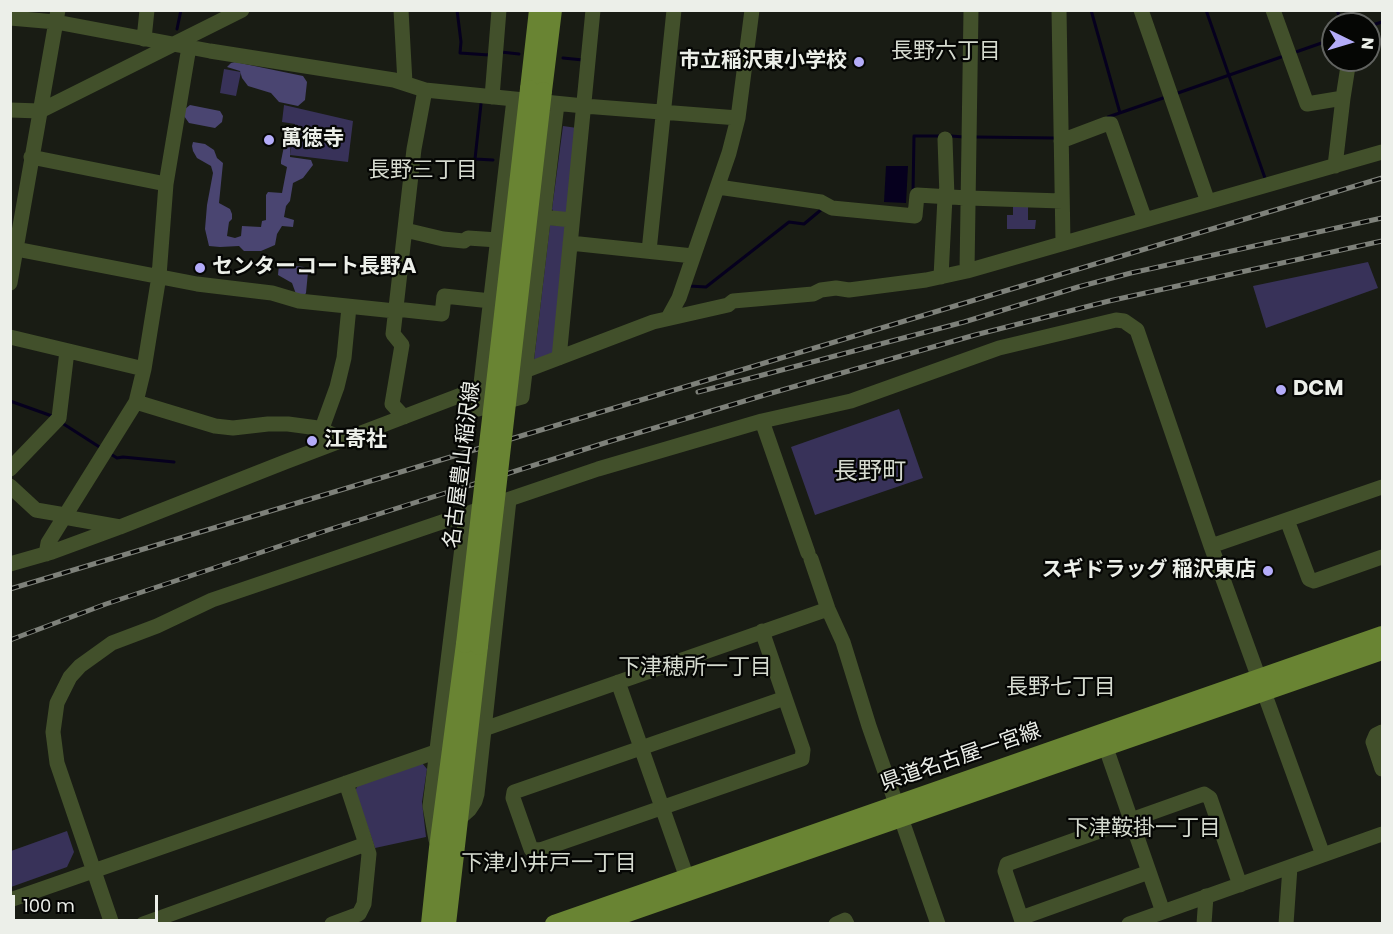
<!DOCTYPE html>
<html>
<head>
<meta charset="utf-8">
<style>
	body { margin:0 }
	#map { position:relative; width:1393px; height:934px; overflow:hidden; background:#191c14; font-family:Poppins,sans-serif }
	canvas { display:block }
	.frame { position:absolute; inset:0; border:12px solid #ecefe9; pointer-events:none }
	.north { position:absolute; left:1321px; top:12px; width:60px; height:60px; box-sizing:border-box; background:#050604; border:2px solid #616360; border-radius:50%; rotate:95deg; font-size:16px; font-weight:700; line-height:24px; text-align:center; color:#ecefe9 }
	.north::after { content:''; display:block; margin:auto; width:21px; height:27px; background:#b4acf9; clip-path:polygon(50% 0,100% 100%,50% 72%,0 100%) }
	.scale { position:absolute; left:12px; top:895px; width:146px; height:27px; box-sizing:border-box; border:3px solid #ecefe9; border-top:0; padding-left:8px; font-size:18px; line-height:21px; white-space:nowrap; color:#ecefe9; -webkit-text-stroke:4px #050604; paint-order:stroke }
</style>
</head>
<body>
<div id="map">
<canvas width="1393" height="934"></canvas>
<div class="frame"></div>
<div class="north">N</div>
<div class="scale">100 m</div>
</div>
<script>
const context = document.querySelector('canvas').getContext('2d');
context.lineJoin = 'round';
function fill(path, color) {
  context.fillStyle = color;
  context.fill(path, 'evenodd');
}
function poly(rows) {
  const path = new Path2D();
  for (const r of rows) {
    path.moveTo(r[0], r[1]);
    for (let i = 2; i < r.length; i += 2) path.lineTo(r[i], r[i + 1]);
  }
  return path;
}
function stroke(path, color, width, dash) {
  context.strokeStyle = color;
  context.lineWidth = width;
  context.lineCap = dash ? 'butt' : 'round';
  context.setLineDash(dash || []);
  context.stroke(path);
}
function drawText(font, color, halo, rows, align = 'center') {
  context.font = font + ' Poppins,"Noto Sans JP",sans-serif';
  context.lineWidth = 4.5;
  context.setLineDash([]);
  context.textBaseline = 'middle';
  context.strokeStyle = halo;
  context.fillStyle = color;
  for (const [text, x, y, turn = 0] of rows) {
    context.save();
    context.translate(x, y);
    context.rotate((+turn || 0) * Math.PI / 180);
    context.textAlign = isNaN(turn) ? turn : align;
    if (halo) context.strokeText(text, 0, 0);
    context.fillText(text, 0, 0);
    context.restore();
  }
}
fill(poly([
	[224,69,241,72,236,96,220,93],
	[284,105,353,121,348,162,290,155,295,124,282,122],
	[563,126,577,128,568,212,555,214,552,209],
	[1013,203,1028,203,1028,220,1036,220,1035,229,1007,229,1007,215,1013,215],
	[550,225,567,226,556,352,534,360],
	[1368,262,1378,288,1266,328,1253,286],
	[899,409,923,478,815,515,791,447],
	[422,763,427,769,422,802,426,837,375,848,355,791,358,785],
	[67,831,74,852,67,867,11,887,11,851]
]), '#383259');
fill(poly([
	[235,62,303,76,307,82,305,100,298,106,279,102,271,93,248,86,242,78,240,71,227,67,231,63],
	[190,105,220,111,223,116,222,122,215,128,189,123,184,116,185,109],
	[286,136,290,136,291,140,290,157,311,160,313,165,303,178,293,183,290,201,286,206,284,217,294,220,293,227,282,226,277,234,275,245,261,251,244,251,239,246,220,247,209,246,205,229,207,205,213,173,211,166,197,158,193,151,192,146,193,142,205,144,214,150,217,158,223,163,219,203,230,209,232,214,232,219,229,222,227,236,235,238,241,236,242,226,261,227,262,221,266,220,266,195,268,192,282,193,287,167,281,164,281,161],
	[279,264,304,267,308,272,306,293,304,296,296,294,292,283,278,275]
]), '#4a4571');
fill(poly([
	[886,166,908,166,906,203,884,202]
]), '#06001e');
stroke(poly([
	[457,10,461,42,460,53,489,55],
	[1091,10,1120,113],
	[1206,10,1266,181],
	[1337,10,1342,24],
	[1369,26,1382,22],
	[177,29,181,10],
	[501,52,519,54],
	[1293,53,1333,39],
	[563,58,583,60],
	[1175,94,1284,56],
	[481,104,475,159,493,160],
	[1108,117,1166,97],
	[951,136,964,137],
	[975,137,1055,138],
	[913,192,914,136,941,136],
	[689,286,706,287,789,222,804,224,822,209],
	[10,401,52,416],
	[62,423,101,448],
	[109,453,117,458,123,457,174,462]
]), '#06001e', 3);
stroke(poly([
	[401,10,405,83],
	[1059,10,1063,243],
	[1141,10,1208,202],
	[1273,10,1307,104,1343,98,1335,166],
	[10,18,56,22,210,51,394,80,425,90,584,106,738,118],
	[144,39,147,10],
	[492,97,499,10],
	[1343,98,1349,60],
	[514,99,478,409,522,397,557,104],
	[10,110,40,111,242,10],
	[945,139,947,197],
	[1061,141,1106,124,1111,124,1145,220],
	[31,157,166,184],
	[718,187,821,202,832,208,915,216,917,195,968,198,1062,201],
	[542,217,572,220],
	[405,230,443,239,464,241,468,238,498,240],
	[570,243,693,256],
	[16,249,197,284,272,293,299,301,395,311],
	[649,251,674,10],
	[967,271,971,10],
	[941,277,945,197],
	[10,283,58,10],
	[396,309,442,314,444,296,491,301],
	[668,318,679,298,729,153,738,118,752,10],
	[10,337,144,369],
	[559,358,593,10],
	[136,402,215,426,233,428,268,424,288,424,318,428,345,440],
	[404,417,392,404,402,345,393,334,414,149,425,90],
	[762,421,808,553],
	[320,441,321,431,337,387,344,358,349,307],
	[10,469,59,418,67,351],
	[10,486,36,510,65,515],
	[64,517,120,527],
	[1287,520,1309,579,1314,581,1382,557],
	[1211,546,1382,487],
	[46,554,48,543,136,402,144,369,159,276,166,184,189,47],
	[811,559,828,609,843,642,869,726,938,924],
	[10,564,52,552,120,527,285,462,653,322,728,305,733,301,813,294,821,290,836,288,849,290,926,280,967,271,1382,152],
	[762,631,785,698,803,750,802,759,540,850,531,849,513,798,514,792,785,698],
	[618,682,687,878],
	[484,729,828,609],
	[1382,732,1376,735,1373,742,1382,769],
	[1106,748,1163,912],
	[460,818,469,810,475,801,477,794,509,500],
	[436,840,430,806,466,515],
	[10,900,438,751],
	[1021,918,1149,872],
	[112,924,57,763,53,732,57,703,70,677,80,666,112,643,157,626,212,600,598,469,762,421,851,401,999,348,1116,320,1124,321,1137,330,1211,546,1323,855],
	[143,924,366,844,346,783],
	[332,924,359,914,364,904,369,854,366,844],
	[836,924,845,920,847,924],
	[1023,924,1005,871,1007,864,1204,794,1210,798,1240,885],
	[1129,924,1382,834],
	[1204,924,1206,896],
	[1286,924,1290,867]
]), '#42502b', 15);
stroke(poly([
	[529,89,538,10],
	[543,91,553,10],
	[430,924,438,848,465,644],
	[447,924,479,646],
	[554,924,1382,635],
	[596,924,1382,651]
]), '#698433', 18);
const rail = poly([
	[698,392,964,322,1078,287,1131,273,1382,218],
	[10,589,1382,178],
	[10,640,106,604,331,529,611,441,768,394,975,335,1109,301,1382,241]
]);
stroke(rail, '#7e817a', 5);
stroke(rail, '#050604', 3, [9]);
stroke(poly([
	[465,644,529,89],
	[479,646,543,91]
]), '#698433', 18);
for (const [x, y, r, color] of [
	[859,62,6,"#b4acf9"],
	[269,140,6,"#b4acf9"],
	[200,268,6,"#b4acf9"],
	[1281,390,6,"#b4acf9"],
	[312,441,6,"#b4acf9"],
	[1268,571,6,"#b4acf9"]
]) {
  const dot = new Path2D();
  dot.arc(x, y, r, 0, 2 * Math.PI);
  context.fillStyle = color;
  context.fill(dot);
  stroke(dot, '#050604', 2);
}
drawText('bold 21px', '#ecefe9', '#050604', [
	["市立稲沢東小学校",847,62,"right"],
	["萬徳寺",281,140],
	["センターコート長野A",212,268],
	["DCM",1293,390],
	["江寄社",324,441],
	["スギドラッグ 稲沢東店",1256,571,"right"]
], 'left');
drawText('21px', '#ecefe9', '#050604', [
	["名古屋豊山稲沢線",463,465,-83],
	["県道名古屋一宮線",961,758,-19]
]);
drawText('22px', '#d5dacf', '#050604', [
	["長野六丁目",946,52],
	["長野三丁目",423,171],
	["下津穂所一丁目",695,668],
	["長野七丁目",1061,688],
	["下津鞍掛一丁目",1144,829],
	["下津小井戸一丁目",549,864]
]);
drawText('24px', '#d5dacf', '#050604', [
	["長野町",870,473]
]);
</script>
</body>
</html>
